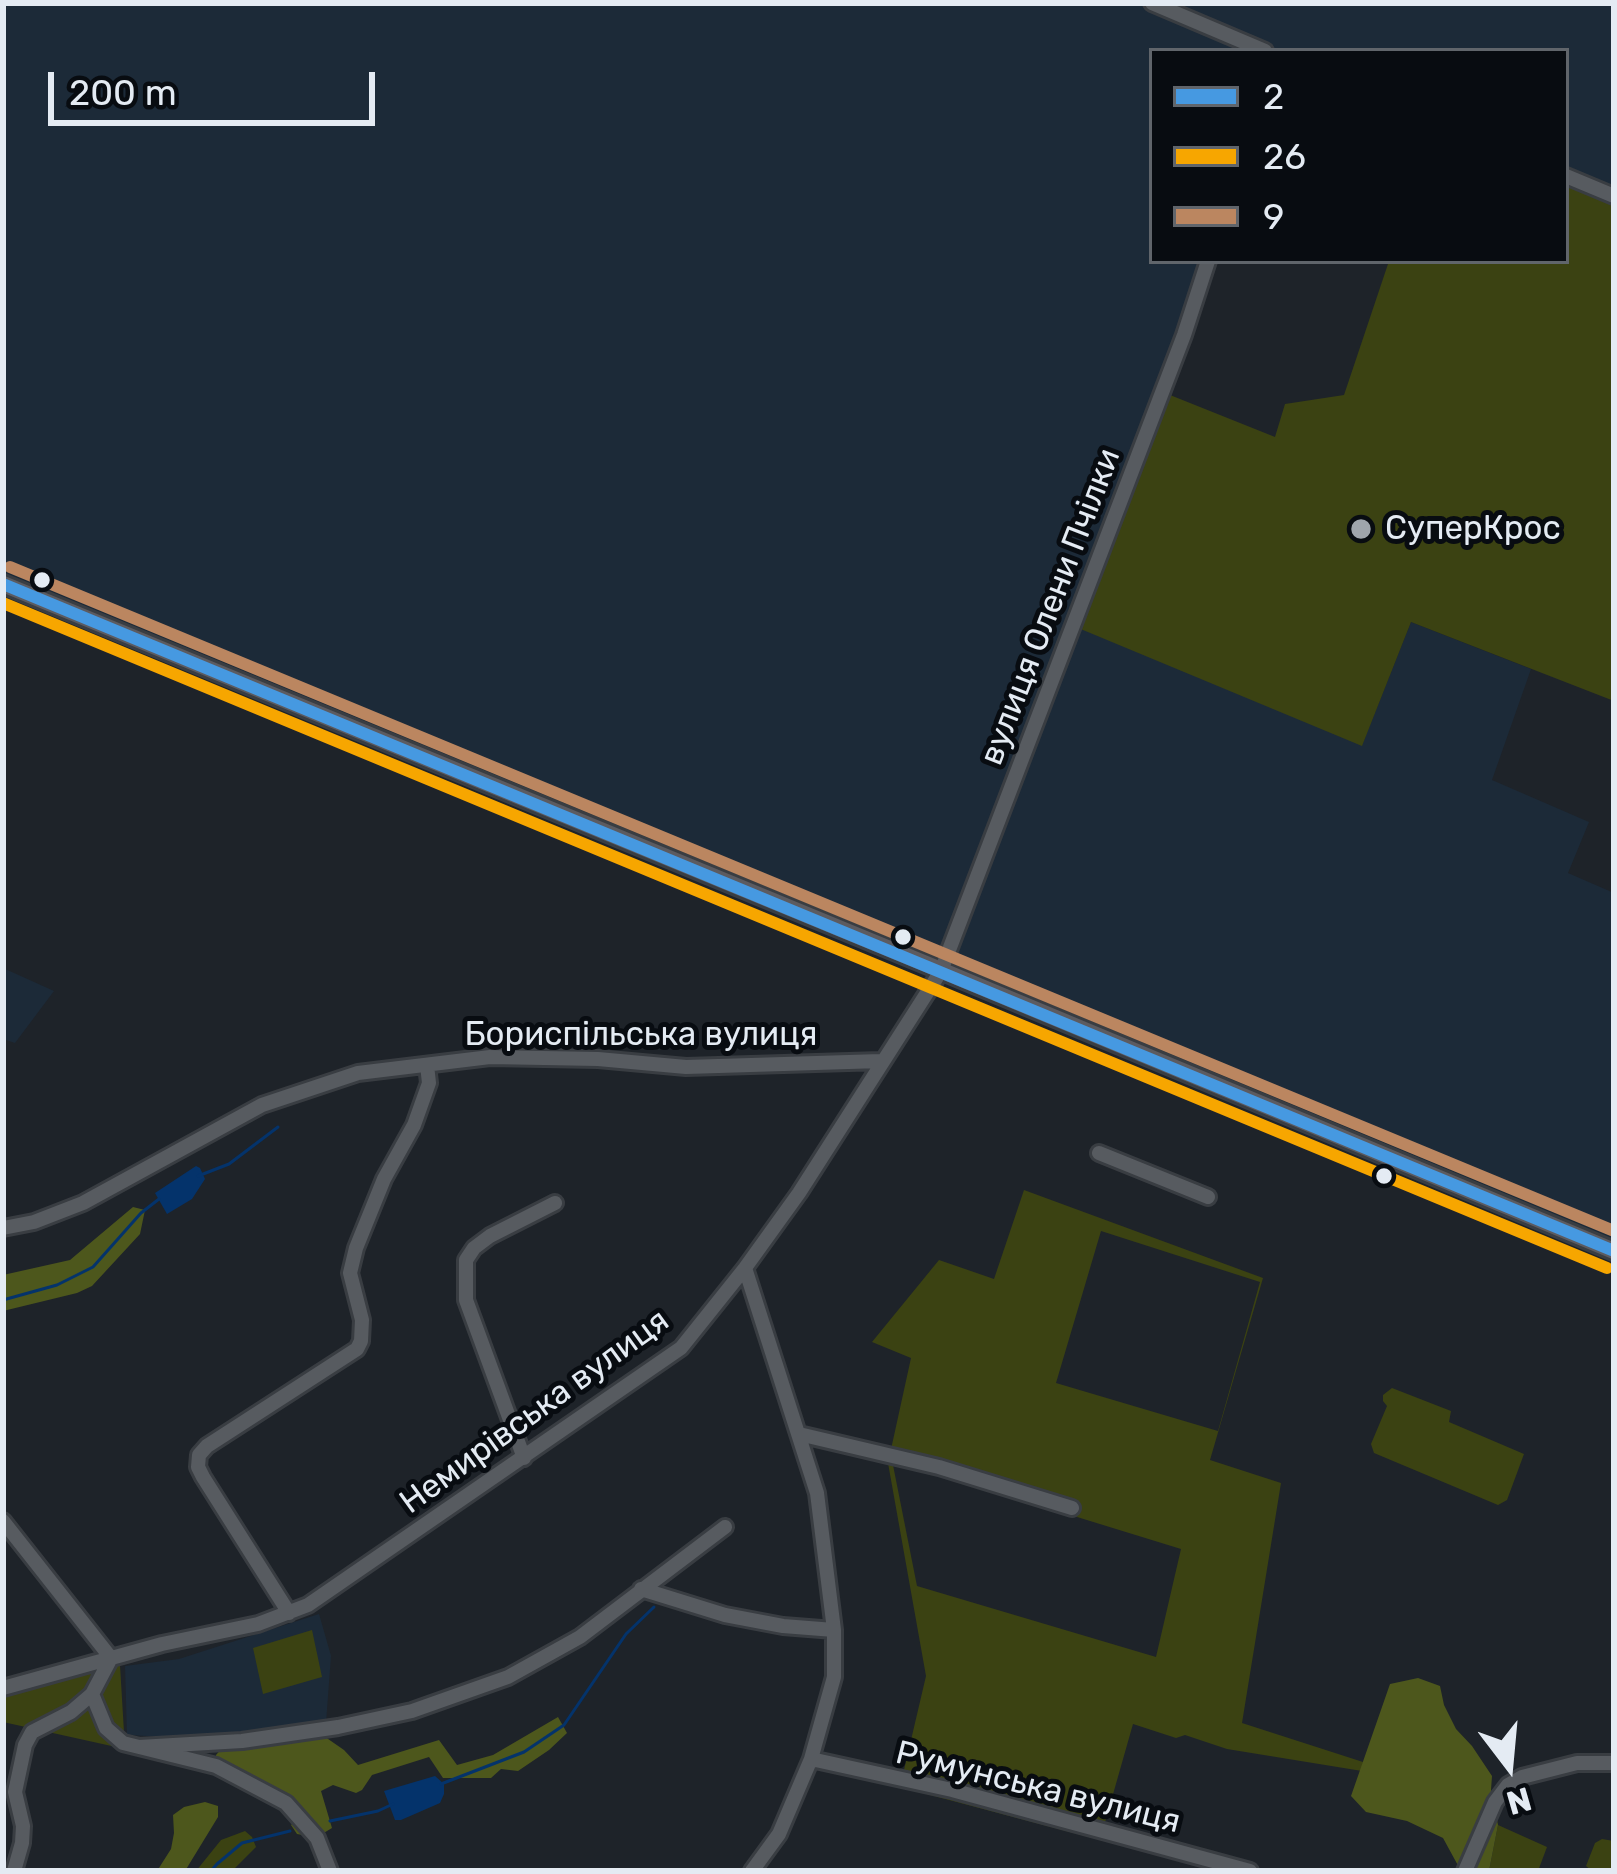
<!DOCTYPE html>
<html>
<head>
<meta charset="utf-8">
<style>
	body { margin:0 }
	#map { position:relative; width:1617px; height:1874px; overflow:hidden; background:#1e2329; font-family:Rubik,sans-serif }
	canvas { display:block }
	.frame { position:absolute; inset:0; border:6px solid #e4ebf3; pointer-events:none }
	.legend { position:absolute; left:1149px; top:48px; width:420px; height:216px; box-sizing:border-box; background:#080c11; border:3px solid #60656b; margin:0; padding:15px 21px; list-style:none; font-size:36px; color:#e4ebf3 }
	.legend li { display:flex; align-items:center; gap:24px; height:60px }
	.legend b { width:60px; border:3px solid #60656b }
	.north { position:absolute; left:1449px; top:1706px; width:120px; height:120px; -webkit-text-stroke:9px #080c11; paint-order:stroke; rotate:164deg; font-size:33px; font-weight:700; line-height:48px; text-align:center; color:#e4ebf3 }
	.north::after { content:''; display:block; margin:auto; width:42px; height:54px; background:#e4ebf3; clip-path:polygon(50% 0,100% 100%,50% 72%,0 100%) }
	.scale { position:absolute; left:48px; top:72px; width:327px; height:54px; box-sizing:border-box; border:6px solid #e4ebf3; border-top:0; padding-left:15px; font-size:36px; line-height:42px; white-space:nowrap; color:#e4ebf3; -webkit-text-stroke:9px #080c11; paint-order:stroke }
</style>
</head>
<body>
<div id="map">
<canvas width="1617" height="1874"></canvas>
<div class="frame"></div>
<ul class="legend">
<li><b style="height:15px;background:#4699e1"></b>2</li>
<li><b style="height:15px;background:#f7a600"></b>26</li>
<li><b style="height:15px;background:#bb8660"></b>9</li>
</ul>
<div class="north">N</div>
<div class="scale">200 m</div>
</div>
<script>
const context = document.querySelector('canvas').getContext('2d');
context.lineJoin = 'round';
function fill(path, color) {
  context.fillStyle = color;
  context.fill(path, 'evenodd');
}
function poly(rows) {
  const path = new Path2D();
  for (const r of rows) {
    path.moveTo(r[0], r[1]);
    for (let i = 2; i < r.length; i += 2) path.lineTo(r[i], r[i + 1]);
  }
  return path;
}
function stroke(path, color, width, dash) {
  context.strokeStyle = color;
  context.lineWidth = width;
  context.lineCap = dash ? 'butt' : 'round';
  context.setLineDash(dash || []);
  context.stroke(path);
}
function drawText(font, color, halo, rows, align = 'center') {
  context.font = font + ' Rubik,sans-serif';
  context.lineWidth = 10;
  context.setLineDash([]);
  context.textBaseline = 'middle';
  context.strokeStyle = halo;
  context.fillStyle = color;
  for (const [text, x, y, turn = 0] of rows) {
    context.save();
    context.translate(x, y);
    context.rotate((+turn || 0) * Math.PI / 180);
    context.textAlign = isNaN(turn) ? turn : align;
    if (halo) context.strokeText(text, 0, 0);
    context.fillText(text, 0, 0);
    context.restore();
  }
}
fill(poly([
	[3,3,1614,3,1614,193,1566,174,1566,51,1152,51,1152,261,1207,261,1160,391,1362,745,1411,622,1531,669,1492,780,1589,822,1568,873,1614,893,1614,981,1611,988,1614,990,1614,1251,3,585],
	[3,968,54,991,15,1043,3,1039],
	[319,1614,331,1656,326,1723,207,1739,127,1735,125,1666,179,1659]
]), '#1c2a38');
fill(poly([
	[1566,174,1614,193,1614,701,1411,622,1362,746,1071,625,1160,391,1275,437,1285,404,1344,395,1389,261,1566,261],
	[1024,1190,1263,1278,1210,1460,1281,1483,1242,1723,1363,1762,1362,1771,1227,1749,1185,1735,1176,1738,1133,1724,1100,1840,900,1787,926,1676,888,1463,911,1358,872,1342,939,1260,994,1279],
	[1101,1231,1260,1282,1218,1431,1056,1383],
	[892,1460,1181,1549,1156,1657,917,1586],
	[1392,1388,1451,1411,1449,1422,1524,1454,1507,1500,1498,1505,1374,1453,1371,1444,1387,1406,1383,1401,1383,1395],
	[312,1630,322,1677,263,1694,253,1648],
	[120,1665,125,1749,3,1722,3,1693],
	[1498,1825,1547,1847,1538,1871,1489,1871],
	[245,1831,252,1837,256,1847,232,1871,196,1871,221,1840],
	[1602,1839,1614,1841,1614,1871,1592,1871,1586,1866,1595,1843]
]), '#3b4212');
fill(poly([
	[133,1207,145,1210,140,1234,92,1286,77,1293,3,1311,3,1275,70,1260],
	[1418,1678,1440,1686,1444,1705,1456,1729,1472,1746,1492,1776,1491,1790,1498,1825,1489,1871,1461,1871,1443,1838,1407,1821,1366,1812,1351,1796,1390,1684],
	[558,1717,567,1733,549,1750,518,1771,501,1769,491,1778,443,1778,429,1757,372,1775,362,1790,356,1793,333,1785,321,1791,332,1828,322,1834,308,1836,297,1834,291,1825,303,1813,216,1761,216,1755,223,1747,318,1732,344,1750,358,1765,439,1740,457,1765,493,1755],
	[205,1802,218,1806,218,1817,185,1871,157,1871,171,1849,174,1833,173,1815,184,1807]
]), '#4d571c');
fill(poly([
	[196,1166,200,1168,205,1179,192,1199,167,1214,155,1193],
	[435,1776,444,1784,444,1794,440,1803,401,1820,395,1820,384,1791]
]), '#04336b');
stroke(poly([
	[198,1176,229,1164,278,1127],
	[3,1300,57,1285,93,1267,141,1213,159,1199],
	[441,1784,524,1752,564,1725,626,1634,654,1607],
	[330,1821,378,1811,393,1804],
	[211,1871,217,1864,242,1843,290,1831]
]), '#04336b', 3);
const minor = poly([
	[1152,3,1265,51],
	[1566,176,1614,196],
	[1099,1153,1208,1197],
	[3,1228,34,1222,83,1203,262,1105,358,1073,490,1057,598,1059,686,1067,881,1061],
	[745,1268,817,1493,834,1630,834,1677,811,1759,779,1834,752,1871],
	[799,1434,939,1467,1072,1508],
	[524,1458,466,1300,466,1260,474,1248,490,1236,555,1203],
	[3,1521,111,1658,92,1694,106,1728,123,1743,216,1766,286,1803,317,1838,330,1871],
	[641,1589,725,1615,783,1626,834,1630],
	[289,1613,203,1477,198,1467,199,1455,207,1446,357,1349,361,1341,362,1320,350,1273,356,1248,384,1179,414,1125,429,1083,427,1065],
	[3,1688,162,1644,258,1624,308,1605,681,1348,745,1268,799,1193,941,971,1184,335,1208,261],
	[139,1747,242,1741,338,1727,412,1711,508,1677,580,1637,725,1527],
	[811,1759,952,1790,1250,1871],
	[14,1871,22,1843,23,1826,15,1792,25,1745,32,1732,71,1712,92,1694],
	[1465,1871,1495,1802,1508,1785,1522,1777,1577,1763,1611,1763]
]);
const major = poly([
	[3,584,926,964,1614,1251]
]);
stroke(minor, '#393d42', 20);
stroke(major, '#393d42', 22);
stroke(minor, '#575b60', 14);
stroke(major, '#5c5b60', 16);
stroke(poly([
	[3,584,1614,1251]
]), '#4699e1', 12);
stroke(poly([
	[3,603,1607,1268]
]), '#f7a600', 12);
stroke(poly([
	[10,567,1614,1231]
]), '#bb8660', 12);
for (const [x, y, r, color] of [
	[1361,529,12,"#9fa5ac"],
	[42,580,10,"#e4ebf3"],
	[903,937,10,"#e4ebf3"],
	[1384,1176,10,"#e4ebf3"]
]) {
  const dot = new Path2D();
  dot.arc(x, y, r, 0, 2 * Math.PI);
  context.fillStyle = color;
  context.fill(dot);
  stroke(dot, '#080c11', 4.5);
}
drawText('33px', '#e4ebf3', '#080c11', [
	["СуперКрос",1385,529]
], 'left');
drawText('33px', '#e4ebf3', '#080c11', [
	["вулиця Олени Пчілки",1051,607,-69],
	["Бориспільська вулиця",641,1035],
	["Немирівська вулиця",535,1412,-36],
	["Румунська вулиця",1038,1788,14]
]);
</script>
</body>
</html>
